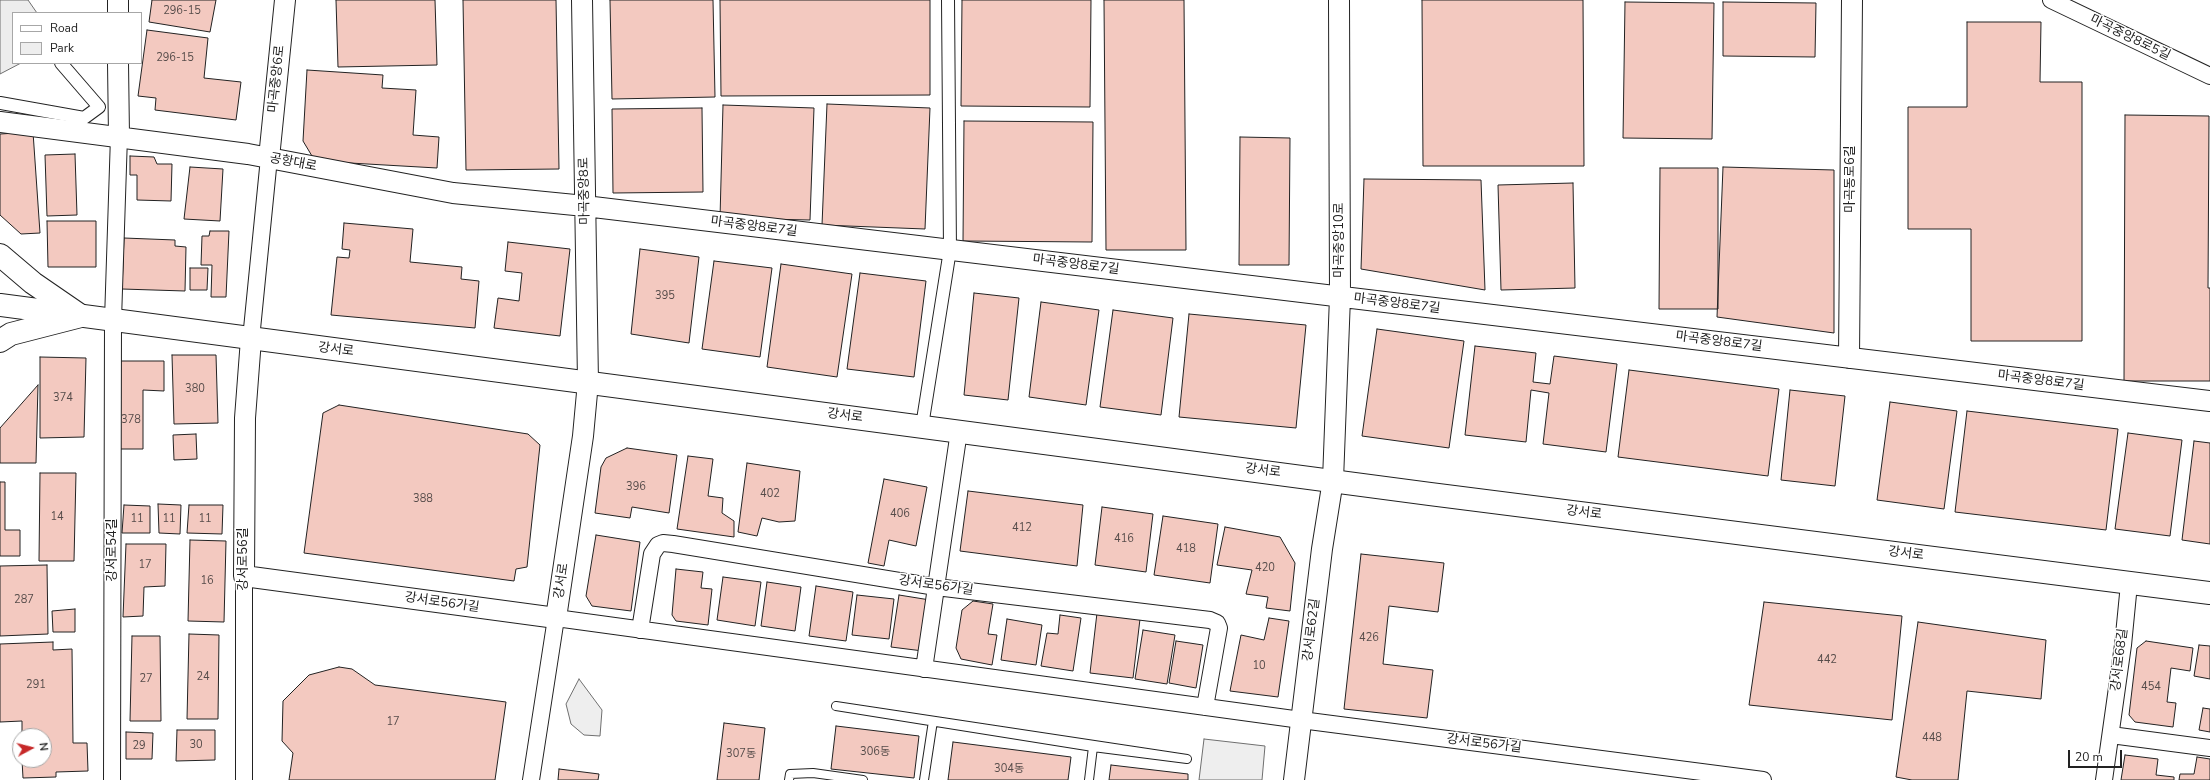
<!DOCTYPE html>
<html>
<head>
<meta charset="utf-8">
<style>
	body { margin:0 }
	#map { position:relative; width:2210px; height:780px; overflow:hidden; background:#fff; font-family:"Nunito Sans",sans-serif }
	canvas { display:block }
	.legend { position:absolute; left:12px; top:12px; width:130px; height:52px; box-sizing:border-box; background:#fff; border:1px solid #a7a7a7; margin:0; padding:5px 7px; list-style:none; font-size:12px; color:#222 }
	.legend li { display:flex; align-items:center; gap:8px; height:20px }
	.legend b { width:20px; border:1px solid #a7a7a7 }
	.north { position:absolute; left:12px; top:728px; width:40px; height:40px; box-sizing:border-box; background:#fff; border:1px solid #a7a7a7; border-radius:50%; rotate:83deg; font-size:11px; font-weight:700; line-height:16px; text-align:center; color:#222 }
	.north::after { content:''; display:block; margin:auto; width:14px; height:18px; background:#c62828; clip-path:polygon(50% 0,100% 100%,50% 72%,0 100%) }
	.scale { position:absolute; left:2068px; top:750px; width:54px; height:18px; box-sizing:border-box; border:2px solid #222; border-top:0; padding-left:5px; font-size:12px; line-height:14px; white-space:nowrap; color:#222; -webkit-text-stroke:3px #fff; paint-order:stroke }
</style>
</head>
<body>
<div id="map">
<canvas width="2210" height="780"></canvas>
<ul class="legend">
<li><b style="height:5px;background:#fff"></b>Road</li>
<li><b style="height:11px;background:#eee"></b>Park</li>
</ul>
<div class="north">N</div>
<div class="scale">20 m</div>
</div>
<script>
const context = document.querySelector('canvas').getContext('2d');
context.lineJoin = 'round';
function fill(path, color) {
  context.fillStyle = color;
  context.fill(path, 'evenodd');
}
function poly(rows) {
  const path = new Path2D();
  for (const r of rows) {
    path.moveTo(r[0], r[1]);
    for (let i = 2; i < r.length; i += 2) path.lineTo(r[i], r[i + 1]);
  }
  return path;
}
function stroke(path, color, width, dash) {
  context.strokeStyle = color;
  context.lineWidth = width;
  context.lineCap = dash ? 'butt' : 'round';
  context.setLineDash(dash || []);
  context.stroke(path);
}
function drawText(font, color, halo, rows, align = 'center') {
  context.font = font + ' "Nunito Sans","Noto Sans KR",sans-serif';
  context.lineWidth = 3;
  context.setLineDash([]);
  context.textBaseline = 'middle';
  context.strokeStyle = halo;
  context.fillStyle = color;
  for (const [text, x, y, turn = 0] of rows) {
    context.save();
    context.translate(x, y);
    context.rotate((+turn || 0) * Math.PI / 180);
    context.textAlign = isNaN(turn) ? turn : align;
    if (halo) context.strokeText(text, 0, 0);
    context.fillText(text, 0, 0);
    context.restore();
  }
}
const green = poly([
	[579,679,602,710,600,736,584,735,571,724,566,704,579,679],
	[1204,739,1265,746,1262,780,1199,780,1204,739]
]);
fill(green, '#eee');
stroke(green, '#6f6f6f', 1);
const parking = poly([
	[0,0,28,0,37,13,13,13,13,63,21,63,0,74,0,0]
]);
fill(parking, '#ededed');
stroke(parking, '#6f6f6f', 1);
const building = poly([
	[152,0,216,0,210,32,149,22,152,0],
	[336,0,435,0,437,65,338,67,336,0],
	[463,0,556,0,559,169,466,170,463,0],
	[610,0,713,0,715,97,612,99,610,0],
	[720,0,930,0,930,95,721,96,720,0],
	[962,0,1091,0,1090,107,961,106,962,0],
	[1104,0,1184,0,1186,250,1106,250,1104,0],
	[1422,0,1583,0,1584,166,1423,166,1422,0],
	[1625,2,1714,3,1712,139,1623,138,1625,2],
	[1723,2,1816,3,1815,57,1723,56,1723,2],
	[1967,22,2041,22,2040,82,2082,82,2082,341,1971,341,1971,229,1908,229,1908,107,1967,107,1967,22],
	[147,30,208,38,204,78,241,82,236,120,155,110,156,98,138,96,147,30],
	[307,70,383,75,382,88,416,90,413,135,439,137,437,168,315,161,303,141,307,70],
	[827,104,930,108,925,229,822,225,827,104],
	[723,105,814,108,810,220,720,218,723,105],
	[702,108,703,192,613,193,612,109,702,108],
	[2125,115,2209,116,2208,288,2210,288,2210,381,2124,381,2125,115],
	[964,121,1093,122,1092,242,963,241,964,121],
	[33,132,40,233,21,234,0,215,0,134,33,132],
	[1240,137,1290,138,1289,265,1239,265,1240,137],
	[75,154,77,215,47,216,45,155,75,154],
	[130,156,154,157,157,164,172,164,171,201,137,200,137,175,130,175,130,156],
	[190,167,223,169,220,221,184,219,190,167],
	[1723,167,1834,170,1834,333,1717,317,1723,167],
	[1660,168,1718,168,1718,309,1659,309,1660,168],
	[1364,179,1481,180,1485,290,1361,269,1364,179],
	[1573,183,1575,288,1501,290,1498,185,1573,183],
	[47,221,96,221,96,267,48,267,47,221],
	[344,223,413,229,410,262,462,267,461,279,479,281,475,328,331,315,337,257,349,258,350,250,342,249,344,223],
	[210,231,229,231,226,297,211,297,212,265,201,265,202,236,209,236,210,231],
	[124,238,175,240,175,246,186,247,185,291,122,289,124,238],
	[508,242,570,249,560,336,494,328,498,298,519,301,522,273,505,271,508,242],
	[640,249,699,257,689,343,631,334,640,249],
	[714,261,772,268,760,357,702,349,714,261],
	[781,264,852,274,837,377,767,367,781,264],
	[190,268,208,268,207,290,190,290,190,268],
	[860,273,926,281,914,377,847,369,860,273],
	[974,293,1019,298,1008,400,964,395,974,293],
	[1041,302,1099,310,1086,405,1029,397,1041,302],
	[1113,310,1173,318,1161,415,1100,407,1113,310],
	[1189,314,1306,325,1296,428,1179,417,1189,314],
	[1377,329,1464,341,1449,448,1362,436,1377,329],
	[1475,346,1536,353,1533,382,1550,384,1554,356,1617,364,1606,452,1543,444,1549,393,1531,390,1526,442,1465,435,1475,346],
	[172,355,216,355,218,423,174,424,172,355],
	[40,357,86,358,84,437,40,438,40,357],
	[119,361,164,361,164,391,143,390,143,449,118,449,119,361],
	[1629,370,1779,389,1768,476,1618,457,1629,370],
	[38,385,36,463,0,463,0,428,38,385],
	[1790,390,1845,396,1835,486,1781,480,1790,390],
	[1890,402,1957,411,1944,509,1877,500,1890,402],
	[339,405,528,434,540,445,527,567,516,569,514,581,304,553,323,413,339,405],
	[1967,411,2118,429,2106,530,1955,512,1967,411],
	[2128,433,2182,440,2170,536,2115,529,2128,433],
	[196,434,197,459,174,460,173,435,196,434],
	[2194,441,2210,443,2210,544,2182,540,2194,441],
	[627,448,677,455,669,513,632,507,630,518,595,513,601,467,606,458,627,448],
	[688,456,713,459,708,496,723,498,722,513,734,521,734,537,677,529,688,456],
	[747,463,800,471,795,521,779,522,762,518,757,536,738,532,747,463],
	[40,473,76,473,74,561,39,561,40,473],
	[884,479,927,487,916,546,889,540,884,566,868,563,884,479],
	[0,482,5,482,5,530,20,530,20,556,0,556,0,482],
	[968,491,1083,505,1077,566,960,551,968,491],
	[158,504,181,505,180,534,159,533,158,504],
	[124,505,150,506,150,533,122,533,124,505],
	[189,505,223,505,222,534,187,533,189,505],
	[1102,507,1153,514,1146,572,1095,565,1102,507],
	[1163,516,1218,524,1210,583,1154,575,1163,516],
	[1225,527,1280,537,1295,563,1290,611,1266,608,1268,597,1246,594,1252,570,1217,565,1225,527],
	[596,535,640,542,631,611,592,606,586,596,596,535],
	[190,540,226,541,224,622,188,621,190,540],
	[126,544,166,544,165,586,144,587,143,616,123,617,126,544],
	[1361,554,1444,563,1438,612,1389,606,1383,664,1433,670,1427,718,1344,709,1361,554],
	[47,565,48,634,0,636,0,566,47,565],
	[676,569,703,572,701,588,712,589,708,625,676,621,672,615,676,569],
	[723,577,761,582,755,626,717,620,723,577],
	[767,582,801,587,795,631,761,626,767,582],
	[816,586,853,592,846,641,809,636,816,586],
	[857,595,894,599,889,639,852,635,857,595],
	[899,595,930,600,923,651,891,647,899,595],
	[973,601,993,604,988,634,997,635,992,665,961,659,956,648,962,610,973,601],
	[1764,602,1902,616,1892,720,1749,705,1764,602],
	[75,609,75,632,53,632,52,611,75,609],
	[1097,613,1140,619,1133,678,1090,673,1097,613],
	[1060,615,1081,618,1073,671,1041,666,1047,633,1058,634,1060,615],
	[1269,618,1289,621,1278,697,1230,691,1241,635,1264,640,1269,618],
	[1007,619,1042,625,1036,665,1001,660,1007,619],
	[1918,622,2046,640,2041,699,1967,691,1958,780,1912,780,1896,777,1918,622],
	[1143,630,1175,635,1167,684,1135,679,1143,630],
	[189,634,219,635,218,719,187,719,189,634],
	[132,636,160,636,161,721,130,721,132,636],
	[1176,641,1203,645,1196,688,1169,683,1176,641],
	[2146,641,2193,648,2190,671,2171,668,2167,702,2176,703,2173,727,2135,722,2129,715,2137,648,2146,641],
	[53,642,53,650,72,649,73,743,87,743,88,771,56,772,56,777,23,778,22,760,44,760,44,736,22,736,22,721,0,722,0,644,53,642],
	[2199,645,2210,646,2210,679,2194,676,2199,645],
	[339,667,352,669,375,685,506,702,495,780,289,780,293,753,282,741,283,701,309,675,339,667],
	[2203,708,2210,709,2210,732,2199,730,2203,708],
	[724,723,765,728,759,780,717,780,724,723],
	[836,726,919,736,914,778,831,769,836,726],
	[177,730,215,730,215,760,176,761,177,730],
	[126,732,153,733,152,759,126,759,126,732],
	[953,742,1071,757,1068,780,948,780,953,742],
	[2125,755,2158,759,2156,775,2174,777,2174,780,2121,780,2125,755],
	[2197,757,2210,759,2210,780,2179,780,2180,774,2194,774,2197,757],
	[1111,765,1188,774,1188,780,1109,780,1111,765],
	[559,769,599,774,598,780,558,780,559,769]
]);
fill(building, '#f3c9c0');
stroke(building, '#222', 1);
const service = poly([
	[836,706,1187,759,1093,747,836,706],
	[789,780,790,774,813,773,863,780],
	[924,780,933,721],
	[1089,780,1093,747]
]);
const pedestrian = poly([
	[0,103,84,118,99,107,61,63],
	[922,426,950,250,948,0]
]);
const minor = poly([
	[2051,0,2210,76],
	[251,339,269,158],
	[640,630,652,554,658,545,663,543,673,544,936,587,1210,620,1217,623,1219,628,1205,707],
	[924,669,959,431],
	[2111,735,2210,748],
	[112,780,113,320,119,136],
	[244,780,244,576],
	[531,780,556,618,1301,720,1763,780],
	[2104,780,2123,645,2129,584]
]);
const tertiary = poly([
	[118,0,118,13],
	[118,63,119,136],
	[0,122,248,154,453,193,585,206,2210,401],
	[269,158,285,0],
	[251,339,245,418,244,576,556,618,583,436,588,382,582,0],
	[1849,358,1852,0],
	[1294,780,1322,549,1333,480,1340,297,1339,0]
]);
const secondary = poly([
	[0,305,1430,494,2210,593]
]);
const primary = poly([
	[0,255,33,283,81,316],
	[0,341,11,334,81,316]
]);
stroke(service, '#222', 10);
stroke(pedestrian, '#222', 14);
stroke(minor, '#222', 18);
stroke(tertiary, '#222', 22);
stroke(secondary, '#222', 24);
stroke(primary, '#222', 24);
stroke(service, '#fff', 8);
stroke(pedestrian, '#fff', 12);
stroke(minor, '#fff', 16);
stroke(tertiary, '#fff', 20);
stroke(secondary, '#fff', 22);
stroke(primary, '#fff', 22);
drawText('11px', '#564c4a', null, [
	["296-15",182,11],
	["296-15",175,58],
	["395",665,296],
	["380",195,389],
	["374",63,398],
	["378",131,420],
	["396",636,487],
	["402",770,494],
	["388",423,499],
	["406",900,514],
	["14",57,517],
	["11",137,519],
	["11",169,519],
	["11",205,519],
	["412",1022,528],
	["416",1124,539],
	["418",1186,549],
	["17",145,565],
	["420",1265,568],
	["16",207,581],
	["287",24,600],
	["426",1369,638],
	["442",1827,660],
	["10",1259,666],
	["24",203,677],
	["27",146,679],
	["291",36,685],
	["454",2151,687],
	["17",393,722],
	["448",1932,738],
	["30",196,745],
	["29",139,746],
	["306동",875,752],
	["307동",741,754],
	["304동",1009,769]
]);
drawText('13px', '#222', '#fff', [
	["마곡중앙8로5길",2130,38,26],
	["마곡중앙6로",277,79,-84],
	["공항대로",293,163,11],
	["마곡동로6길",1851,179,-90],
	["마곡중앙8로",585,191,-91],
	["마곡중앙8로7길",754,227,7],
	["마곡중앙10로",1340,240,-90],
	["마곡중앙8로7길",1076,265,7],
	["마곡중앙8로7길",1397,304,7],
	["마곡중앙8로7길",1719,342,7],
	["강서로",336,350,7],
	["마곡중앙8로7길",2041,381,7],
	["강서로",845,416,7],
	["강서로",1263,471,7],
	["강서로",1584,513,7],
	["강서로54길",113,550,-90],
	["강서로",1906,554,7],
	["강서로56길",244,559,-90],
	["강서로",562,581,-82],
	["강서로56가길",936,586,8],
	["강서로56가길",442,603,8],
	["강서로62길",1312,630,-83],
	["강서로68길",2120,660,-83],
	["강서로56가길",1484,744,7]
]);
</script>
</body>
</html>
